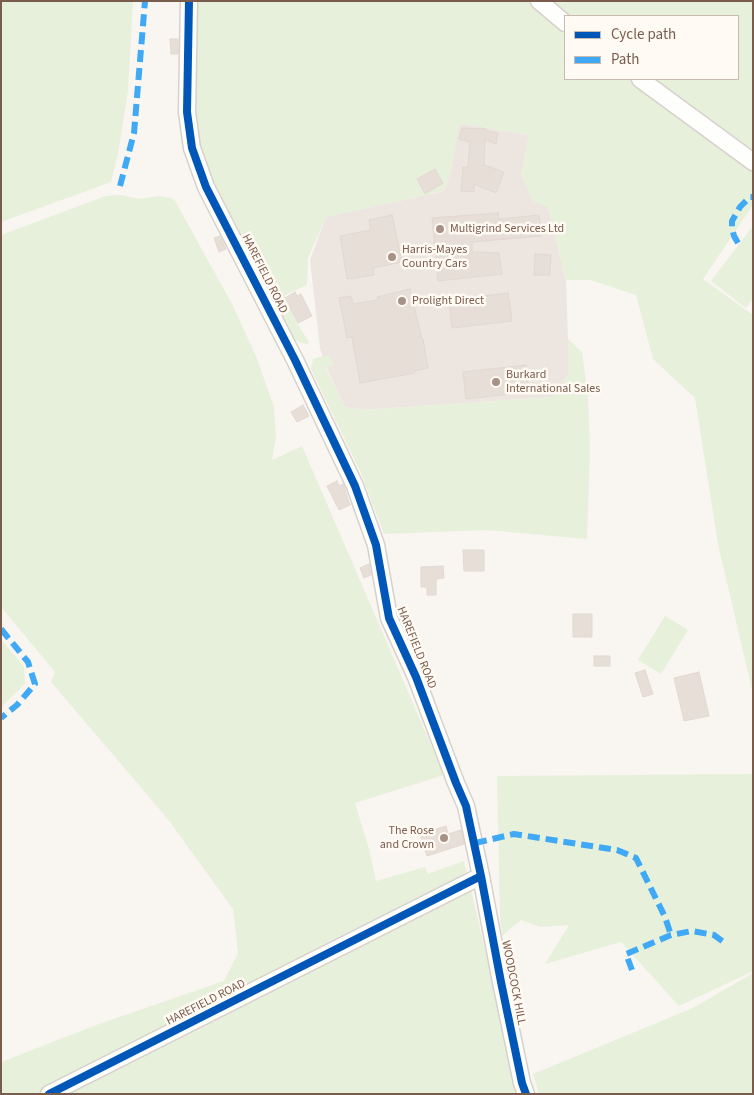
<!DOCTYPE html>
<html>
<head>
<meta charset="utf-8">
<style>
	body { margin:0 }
	#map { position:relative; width:754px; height:1095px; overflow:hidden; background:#f9f5f0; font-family:"Source Sans 3",sans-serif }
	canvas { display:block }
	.frame { position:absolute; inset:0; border:2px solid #7a5c4d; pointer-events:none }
	.legend { position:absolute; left:564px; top:15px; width:175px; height:65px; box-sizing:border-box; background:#fffaf3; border:1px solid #cabbb1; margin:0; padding:6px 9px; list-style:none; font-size:15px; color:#7a5c4d }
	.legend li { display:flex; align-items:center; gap:10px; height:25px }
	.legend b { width:25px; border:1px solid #cabbb1 }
</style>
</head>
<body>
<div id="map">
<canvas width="754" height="1095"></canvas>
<div class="frame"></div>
<ul class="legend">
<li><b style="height:6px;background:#0057b8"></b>Cycle path</li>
<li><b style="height:6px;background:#3fa9f5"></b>Path</li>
</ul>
</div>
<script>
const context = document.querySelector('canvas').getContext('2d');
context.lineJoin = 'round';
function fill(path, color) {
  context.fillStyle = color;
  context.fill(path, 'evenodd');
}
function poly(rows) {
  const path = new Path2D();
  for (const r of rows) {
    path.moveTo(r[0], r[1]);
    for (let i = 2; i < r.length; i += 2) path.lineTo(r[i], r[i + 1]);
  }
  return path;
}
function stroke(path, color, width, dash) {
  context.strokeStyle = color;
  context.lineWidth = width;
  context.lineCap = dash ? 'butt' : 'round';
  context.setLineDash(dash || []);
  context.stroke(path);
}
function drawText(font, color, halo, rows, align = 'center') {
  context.font = font + ' "Source Sans 3",sans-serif';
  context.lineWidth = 5;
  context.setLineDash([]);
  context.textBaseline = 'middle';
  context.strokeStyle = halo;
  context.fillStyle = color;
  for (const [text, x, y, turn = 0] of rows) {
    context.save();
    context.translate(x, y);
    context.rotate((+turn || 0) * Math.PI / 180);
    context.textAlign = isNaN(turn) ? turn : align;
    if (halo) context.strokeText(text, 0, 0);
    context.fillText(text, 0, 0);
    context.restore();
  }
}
fill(poly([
	[459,123,529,135,521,176,548,207,566,280,568,339,568,375,553,397,363,410,345,407,325,364,320,348,310,260,326,217,444,191,451,170]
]), '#ede5e0');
fill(poly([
	[1,1,133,1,128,91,118,154,111,182,1,222],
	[196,1,753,1,753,205,703,279,753,315,753,694,718,544,695,398,653,359,636,295,591,280,566,280,548,207,533,202,521,175,529,135,460,123,451,170,444,191,326,217,308,258,307,285,285,295,285,298,297,323,309,342,307,344,302,343,291,338,208,175,197,144,193,118],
	[565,16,738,16,738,79,565,79],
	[122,195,138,199,160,196,174,199,232,304,256,356,274,407,276,437,272,460,302,446,444,775,355,803,369,849,376,881,425,867,428,874,464,861,516,1079,521,1094,1,1094,1,1062,99,1024,224,981,238,953,233,909,167,818,51,682,55,672,1,607,1,235,106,196],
	[753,226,753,299,746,308,711,281],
	[568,339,582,352,588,397,590,449,587,539,487,530,384,534,361,473,311,369,313,359,320,357,329,355,335,364,326,368,345,407,363,410,553,397,568,375],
	[665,616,688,630,661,674,638,660],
	[1,639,24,667,25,684,1,707],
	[753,774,753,971,679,1006,621,942,545,964,569,925,541,927,521,920,502,936,500,916,497,776],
	[753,973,753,1094,539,1094,533,1074,693,1008]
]), '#e7f0db');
const building = poly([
	[170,39,178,39,178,54,171,54,170,39],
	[462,128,486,129,486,131,498,133,496,144,485,139,484,165,504,172,496,193,474,184,474,192,461,191,463,167,468,167,470,142,459,139,462,128],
	[435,169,443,183,425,194,417,179,435,169],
	[498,213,499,219,539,215,541,236,472,242,472,252,499,253,502,274,438,281,432,218,498,213],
	[392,215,402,262,373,268,374,275,347,279,340,236,371,230,369,220,392,215],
	[220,236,226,249,219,252,214,238,220,236],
	[535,254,551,255,550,275,534,275,535,254],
	[410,289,422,339,423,339,428,368,414,371,415,373,360,383,352,337,347,338,339,298,351,296,353,304,378,300,377,297,410,289],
	[295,292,297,296,301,294,312,316,298,323,285,298,295,292],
	[508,293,512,321,452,328,449,300,508,293],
	[526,365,529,392,466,399,463,372,526,365],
	[303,405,309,416,297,422,291,412,303,405],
	[337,481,339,486,343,484,350,505,339,510,327,486,337,481],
	[463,550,484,550,484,571,464,571,463,550],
	[369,564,371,575,364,578,360,568,369,564],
	[443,566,444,578,436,579,436,595,427,595,427,587,421,587,421,567,443,566],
	[573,614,592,614,592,637,573,637,573,614],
	[594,656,610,656,610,666,594,666,594,656],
	[645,670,653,694,643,697,635,673,645,670],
	[699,672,709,716,684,721,674,678,699,672],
	[446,826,448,834,461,830,464,844,427,856,420,834,446,826]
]);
fill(building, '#e6ded7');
stroke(building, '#e2d8d2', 1);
const minor = poly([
	[189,1,187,112,192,148,206,187,295,360,355,486,376,545,389,618,416,677,456,783,466,806,481,876,501,982,522,1083,526,1094],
	[539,1,565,23],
	[640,79,753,162],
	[49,1094,481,876]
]);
stroke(minor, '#d7d1cb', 19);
stroke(minor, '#fefefd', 16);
stroke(poly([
	[120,186,134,133,145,1],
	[738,243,734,236,732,228,732,221,740,207,750,197,753,197],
	[1,629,28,662,35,684,17,705,1,718],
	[475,843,514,834,617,850,636,858,665,917,671,935],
	[632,970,626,954,671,935,692,931,714,935,725,943]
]), '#3fa9f5', 6, [12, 6]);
stroke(poly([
	[189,1,187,112,192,148,206,187,295,360,355,486,376,545,389,618,416,677,456,783,466,806,481,876,501,982,522,1083,526,1094],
	[49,1094,481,876]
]), '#0057b8', 8);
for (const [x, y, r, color] of [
	[440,229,5,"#a69286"],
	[392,257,5,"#a69286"],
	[402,301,5,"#a69286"],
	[496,382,5,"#a69286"],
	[444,838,5,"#a69286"]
]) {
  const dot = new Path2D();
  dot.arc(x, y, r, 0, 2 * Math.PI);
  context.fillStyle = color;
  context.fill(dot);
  stroke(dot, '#fffaf3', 2);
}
drawText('12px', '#7a5c4d', '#fffaf3', [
	["Multigrind Services Ltd",450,229],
	["Harris-Mayes",402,250],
	["Country Cars",402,264],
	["Prolight Direct",412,301],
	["Burkard",506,375],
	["International Sales",506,389],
	["The Rose",434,831,"right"],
	["and Crown",434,845,"right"]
], 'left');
drawText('12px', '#7a5c4d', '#fffaf3', [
	["HAREFIELD ROAD",264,274,63],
	["HAREFIELD ROAD",416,648,68],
	["WOODCOCK HILL",513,983,79],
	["HAREFIELD ROAD",206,1003,-27]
]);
</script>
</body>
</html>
